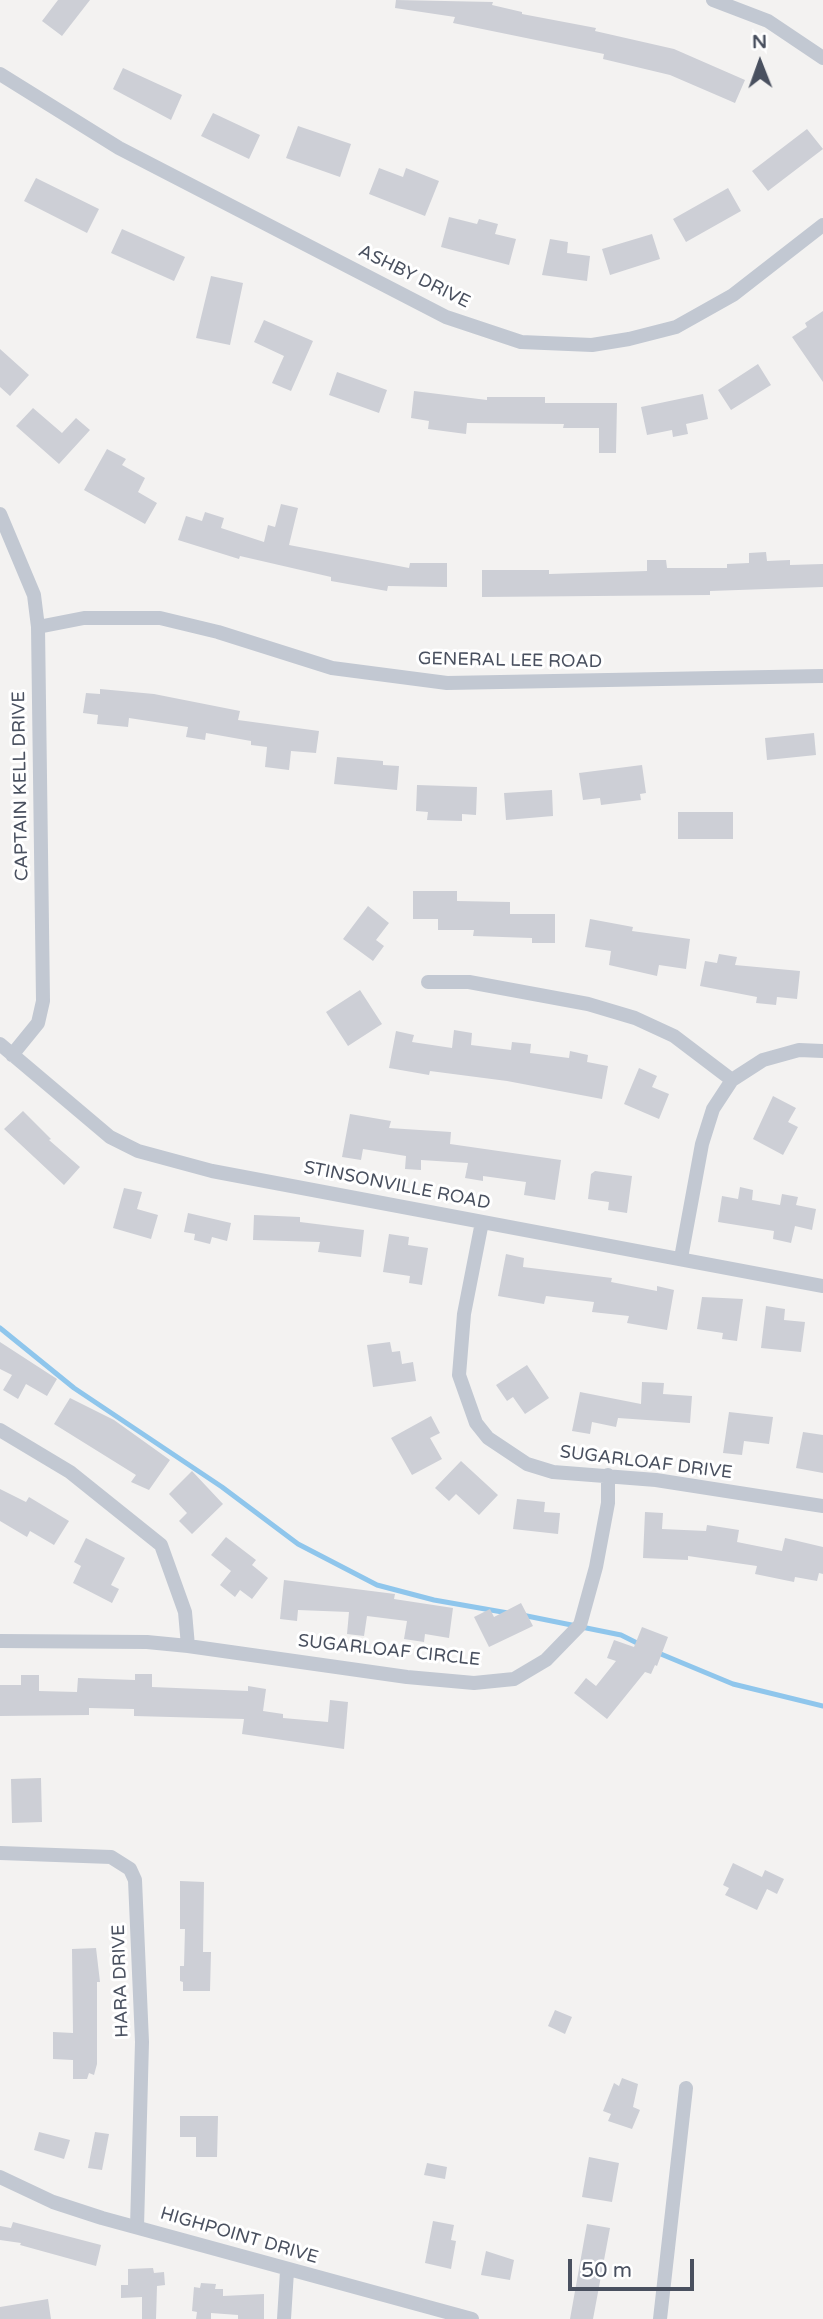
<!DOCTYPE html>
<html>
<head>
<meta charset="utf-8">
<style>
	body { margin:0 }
	#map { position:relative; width:823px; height:2319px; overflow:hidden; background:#f3f2f1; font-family:"Varela Round",sans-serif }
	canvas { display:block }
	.north { position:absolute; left:725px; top:28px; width:70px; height:70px; -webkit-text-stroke:5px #fff; paint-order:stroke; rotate:359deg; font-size:19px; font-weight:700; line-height:28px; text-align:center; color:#49505f }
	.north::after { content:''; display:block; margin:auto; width:24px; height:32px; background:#49505f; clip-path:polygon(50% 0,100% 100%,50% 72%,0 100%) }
	.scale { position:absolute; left:568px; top:2259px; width:126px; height:32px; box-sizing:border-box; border:4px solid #49505f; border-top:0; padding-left:9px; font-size:21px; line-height:24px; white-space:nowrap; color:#49505f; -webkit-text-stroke:5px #fff; paint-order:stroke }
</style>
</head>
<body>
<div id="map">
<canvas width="823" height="2319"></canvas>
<div class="north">N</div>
<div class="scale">50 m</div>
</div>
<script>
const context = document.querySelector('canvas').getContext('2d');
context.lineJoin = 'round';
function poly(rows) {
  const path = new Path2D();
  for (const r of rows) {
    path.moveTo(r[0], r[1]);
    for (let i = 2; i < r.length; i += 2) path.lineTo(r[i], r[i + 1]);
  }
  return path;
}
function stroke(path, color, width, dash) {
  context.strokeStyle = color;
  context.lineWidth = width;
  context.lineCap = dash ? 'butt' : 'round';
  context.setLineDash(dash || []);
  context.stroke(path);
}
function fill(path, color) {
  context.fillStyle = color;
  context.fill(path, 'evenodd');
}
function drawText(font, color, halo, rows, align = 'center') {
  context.font = font + ' "Varela Round",sans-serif';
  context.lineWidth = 6;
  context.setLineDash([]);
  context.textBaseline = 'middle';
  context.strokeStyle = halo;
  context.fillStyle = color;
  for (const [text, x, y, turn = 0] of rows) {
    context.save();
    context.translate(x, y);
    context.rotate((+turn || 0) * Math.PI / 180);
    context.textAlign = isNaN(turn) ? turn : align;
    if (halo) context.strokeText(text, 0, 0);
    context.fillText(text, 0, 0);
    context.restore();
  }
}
stroke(poly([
	[0,1328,74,1388,222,1487,298,1544,377,1585,434,1600,508,1613],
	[522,1615,621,1635,641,1645],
	[656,1652,733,1684,823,1706]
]), '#8fc6ec', 5);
fill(poly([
	[58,0,90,0,62,36,42,21],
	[396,0,493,2,492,5,522,12,522,14,596,28,595,31,674,49,745,80,735,103,670,75,603,59,604,54,453,23,455,17,395,8],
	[123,68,182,95,171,120,113,89],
	[213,113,260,135,249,159,201,136],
	[298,126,351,144,340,177,286,158],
	[807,129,823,149,768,191,752,171],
	[379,168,403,177,406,168,439,181,425,216,369,194],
	[36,178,99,209,87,233,24,201],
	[728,188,741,211,686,242,673,219],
	[449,217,477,224,479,219,498,224,495,234,516,239,509,265,441,247],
	[122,229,185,257,174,281,111,253],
	[652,234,660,259,610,275,602,249],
	[550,239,568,242,567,253,590,256,587,281,542,275],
	[211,276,243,283,230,345,196,338],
	[823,311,823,382,792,337,807,327,805,323],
	[264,320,313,341,291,391,272,383,284,356,254,342],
	[0,349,29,375,10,396,0,387],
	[758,364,771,385,731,410,718,390],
	[337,372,387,390,379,413,329,395],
	[414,391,487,400,487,397,545,397,545,403,617,403,616,453,599,453,599,428,563,428,564,424,467,423,466,434,428,429,429,421,411,418],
	[703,394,708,419,686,424,688,434,673,437,672,430,647,435,641,407],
	[33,408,62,433,76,418,90,430,59,464,16,426],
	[107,449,126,459,122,465,145,478,138,492,157,503,145,524,84,490],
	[281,504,298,508,289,545,409,568,410,563,447,563,447,587,388,586,387,591,331,581,331,577,240,556,239,559,178,540,186,516,202,521,205,512,224,518,221,528,264,542,268,525,275,527],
	[766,552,767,561,790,560,790,565,823,564,823,587,710,591,710,595,482,597,482,570,549,570,549,574,647,571,647,560,666,560,667,568,727,568,727,564,749,563,749,553],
	[100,689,154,694,240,711,238,720,319,731,316,753,291,751,289,770,265,767,267,747,251,745,251,741,206,733,205,740,186,737,188,727,129,718,128,727,97,724,98,715,83,713,86,693,100,694],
	[814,733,816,755,767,760,765,738],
	[337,757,383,761,383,765,399,766,397,790,334,784],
	[642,765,646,793,640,794,641,800,601,805,600,798,583,800,579,773],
	[417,785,477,787,476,815,462,814,462,821,427,820,428,812,416,811],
	[552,790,553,816,506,820,504,793],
	[678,812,733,812,733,839,678,839],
	[413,891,457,891,457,901,510,902,510,914,555,914,555,943,532,943,532,938,473,936,474,930,438,930,438,919,413,919],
	[368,906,389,923,376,940,384,946,373,961,343,939],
	[590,919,633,927,632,931,690,939,686,969,659,965,657,976,609,965,611,951,585,947],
	[719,954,737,957,735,965,800,971,797,999,777,997,776,1005,756,1003,757,997,700,986,705,961,717,963],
	[360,990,382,1024,348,1046,326,1012],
	[454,1030,472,1033,471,1045,511,1050,512,1042,531,1044,530,1053,569,1058,570,1051,588,1055,587,1062,608,1066,602,1099,507,1081,430,1071,429,1075,389,1068,396,1031,414,1035,412,1042,452,1048],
	[639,1068,657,1076,652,1087,669,1094,659,1119,624,1104],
	[773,1096,796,1108,788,1122,798,1127,783,1155,753,1139],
	[23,1111,51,1139,49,1140,80,1167,64,1185,4,1129],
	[350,1114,391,1121,389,1128,451,1132,450,1144,561,1160,555,1200,524,1195,526,1182,483,1176,483,1181,465,1178,468,1163,421,1160,421,1170,405,1169,406,1156,363,1149,361,1160,342,1157],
	[595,1171,632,1176,627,1213,608,1210,609,1202,588,1199,591,1174],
	[740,1187,753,1190,752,1200,780,1205,782,1194,798,1197,796,1205,816,1209,812,1230,795,1226,791,1243,773,1239,774,1231,718,1222,722,1196,738,1199],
	[124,1188,142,1192,137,1209,158,1215,151,1239,113,1228],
	[188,1213,231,1223,227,1241,212,1237,210,1244,194,1240,195,1234,184,1232],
	[254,1215,300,1217,300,1222,364,1230,361,1257,318,1252,320,1242,253,1240],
	[389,1234,409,1237,408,1245,428,1248,422,1285,409,1283,410,1276,383,1272],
	[506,1254,524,1258,523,1267,612,1278,611,1282,657,1291,657,1286,674,1290,667,1330,627,1323,629,1316,592,1312,594,1302,546,1296,544,1304,498,1296],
	[702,1297,743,1299,737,1341,722,1339,723,1333,697,1329],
	[766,1306,785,1309,784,1320,805,1322,801,1352,761,1348],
	[0,1342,57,1379,47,1396,26,1384,18,1399,3,1390,12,1375,0,1369],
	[390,1342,392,1352,400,1351,402,1364,413,1362,416,1381,373,1387,367,1345],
	[527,1365,549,1398,525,1414,513,1397,507,1401,496,1385],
	[642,1382,664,1383,663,1394,692,1396,690,1423,618,1418,616,1427,592,1422,590,1434,572,1431,580,1392,641,1404],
	[70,1398,114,1420,170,1460,149,1490,131,1482,136,1475,54,1424],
	[729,1412,773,1417,769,1444,744,1441,742,1455,723,1453],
	[431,1416,440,1433,430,1438,442,1459,412,1475,391,1438],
	[803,1432,823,1435,823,1473,796,1468],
	[461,1461,498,1495,479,1515,456,1494,449,1501,435,1488],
	[192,1471,223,1504,192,1534,179,1521,187,1513,169,1494],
	[0,1489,26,1502,29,1497,69,1521,54,1545,30,1531,27,1537,0,1521],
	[517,1499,545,1502,544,1512,560,1513,558,1534,513,1529],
	[645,1512,663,1513,662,1529,706,1531,707,1525,739,1530,737,1542,782,1551,785,1538,823,1547,823,1574,819,1573,817,1581,795,1577,794,1582,755,1574,757,1566,688,1556,688,1560,643,1558],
	[226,1537,256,1560,252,1565,268,1578,252,1599,240,1590,235,1597,220,1585,231,1571,211,1555],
	[86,1538,125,1558,111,1585,119,1589,112,1603,73,1583,81,1566,74,1562],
	[284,1580,395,1594,394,1599,453,1608,449,1638,425,1634,424,1642,404,1639,407,1621,367,1616,364,1636,347,1634,349,1612,298,1610,297,1621,280,1619],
	[521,1603,533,1626,489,1647,474,1617,490,1609,494,1617],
	[642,1627,668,1637,657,1666,655,1665,651,1674,645,1672,607,1719,574,1693,586,1678,596,1686,616,1661,607,1658,614,1640,634,1647],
	[135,1674,152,1674,152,1687,248,1691,248,1686,266,1689,263,1711,283,1714,283,1718,328,1722,330,1700,348,1702,344,1749,242,1734,244,1719,134,1716,134,1709,89,1708,89,1715,0,1716,0,1685,21,1685,21,1675,39,1675,39,1691,77,1692,78,1678,135,1680],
	[41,1778,42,1822,12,1823,11,1779],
	[733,1863,762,1877,765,1870,784,1879,777,1894,767,1889,757,1910,725,1895,729,1888,723,1885],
	[180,1881,204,1882,203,1952,211,1952,210,1991,183,1991,183,1982,180,1981,180,1966,184,1966,185,1929,180,1929],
	[96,1948,100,1982,97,1982,97,2064,94,2075,89,2073,87,2079,73,2079,73,2060,53,2059,53,2032,73,2033,72,1949],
	[555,2010,572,2017,565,2034,548,2026],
	[622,2078,638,2084,633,2107,640,2110,632,2129,608,2121,611,2114,603,2111,614,2083,619,2086],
	[180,2116,218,2116,217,2157,196,2157,196,2137,180,2137],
	[39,2132,70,2140,64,2159,34,2150],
	[95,2132,109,2134,102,2170,88,2168],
	[589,2157,619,2163,612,2202,582,2197],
	[427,2163,447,2167,445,2179,424,2175],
	[433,2221,454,2225,451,2240,456,2241,451,2269,425,2263],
	[13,2222,101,2245,96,2266,20,2245,21,2243,0,2240,0,2226,11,2228],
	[587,2224,610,2228,593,2319,570,2319],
	[486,2251,514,2260,510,2280,481,2275],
	[153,2268,154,2273,164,2272,165,2285,157,2286,156,2319,142,2319,142,2297,121,2298,121,2285,128,2285,128,2269],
	[201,2283,216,2284,215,2289,223,2289,223,2296,264,2294,264,2319,238,2319,238,2315,211,2313,211,2319,196,2319,197,2312,192,2311,194,2287,200,2288],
	[48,2299,51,2319,0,2319,0,2307]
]), '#cdcfd6');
stroke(poly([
	[713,0,768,21,823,58],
	[0,74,119,148,446,317,521,342,592,345,629,339,676,327,733,295,823,225],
	[0,514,34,595,38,627,43,1001,38,1023,12,1055],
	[38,627,84,618,160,618,218,632,332,668,447,683,823,676],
	[428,982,469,982,588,1004,635,1018,674,1036,732,1080],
	[0,1044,110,1137,138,1151,212,1171,823,1286],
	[482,1222,464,1314,459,1375,476,1423,488,1438,527,1464,553,1472,656,1480,823,1506],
	[681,1258,702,1144,713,1109,732,1080,763,1060,799,1050,823,1051],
	[0,1430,70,1472,161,1545,185,1612,188,1646,147,1642,0,1641],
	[188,1646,407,1677,474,1683,514,1679,546,1660,580,1625,596,1567,608,1503,608,1475],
	[0,1853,111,1857,130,1869,135,1880,142,2042,137,2227],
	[0,2177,53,2202,102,2218,472,2319],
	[284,2319,287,2271],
	[660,2319,686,2088]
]), '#c2c8d2', 14);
drawText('18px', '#49505f', '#fff', [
	["ASHBY DRIVE",414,277,26],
	["GENERAL LEE ROAD",510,661,1],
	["CAPTAIN KELL DRIVE",21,786,-91],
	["STINSONVILLE ROAD",397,1186,11],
	["SUGARLOAF DRIVE",646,1463,7],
	["SUGARLOAF CIRCLE",389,1651,6],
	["HARA DRIVE",121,1981,-92],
	["HIGHPOINT DRIVE",239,2236,16]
]);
</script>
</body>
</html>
